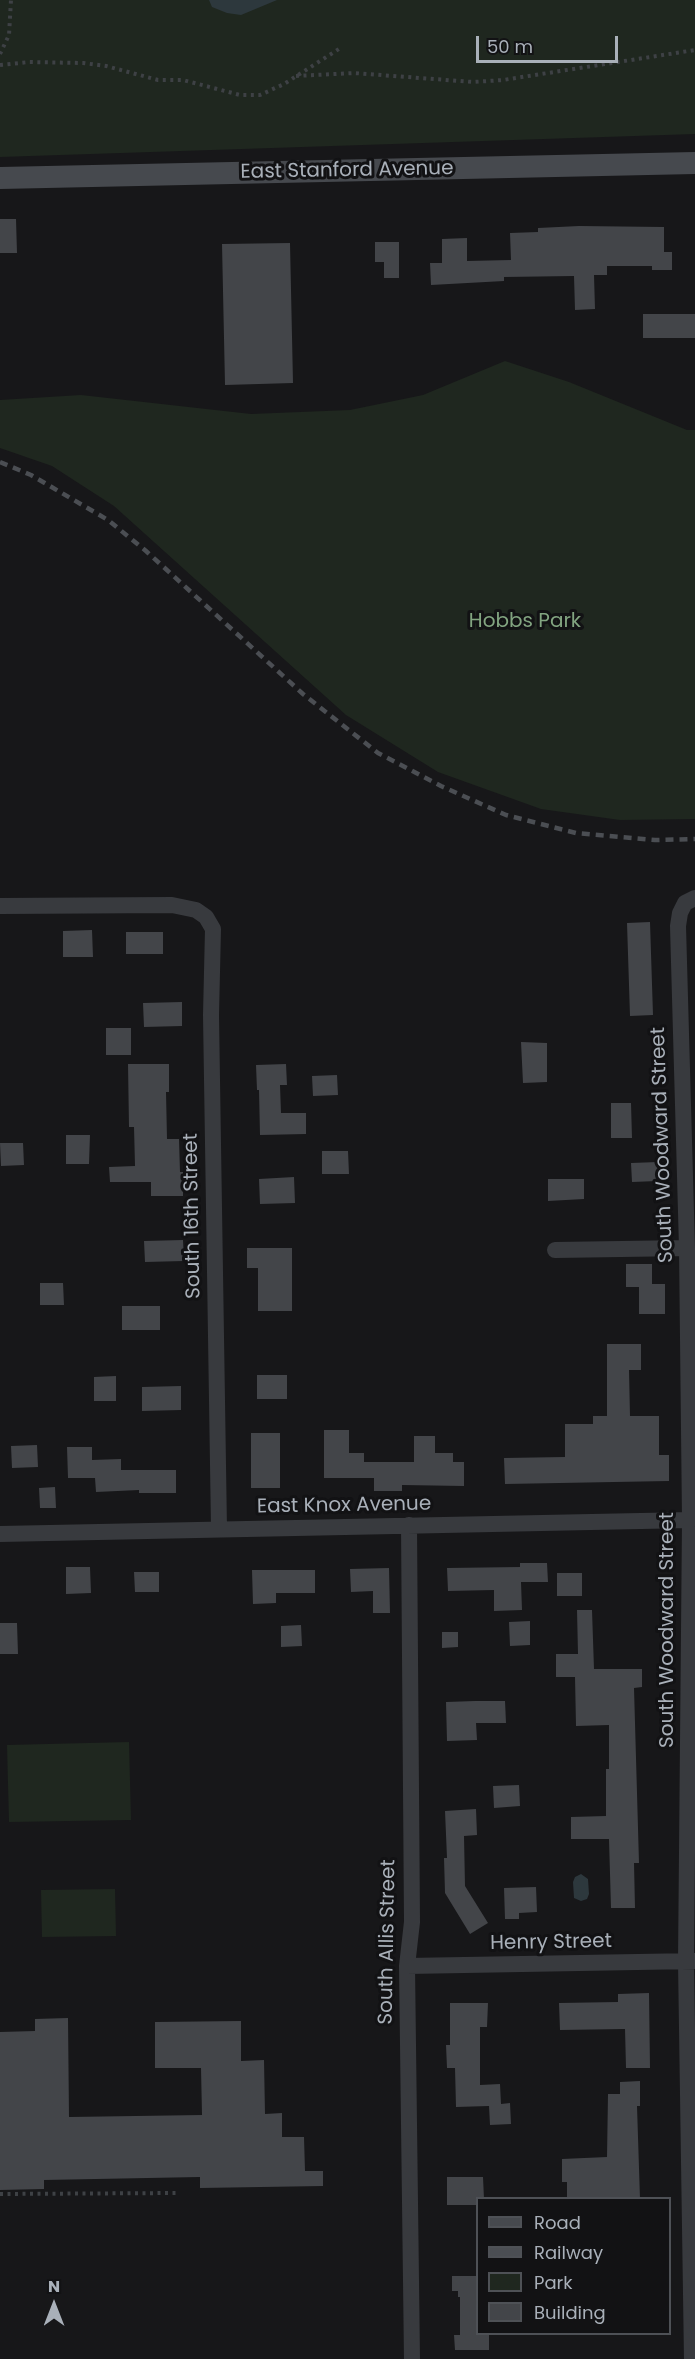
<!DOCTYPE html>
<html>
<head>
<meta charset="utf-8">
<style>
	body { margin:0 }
	#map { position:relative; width:695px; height:2359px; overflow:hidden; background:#171719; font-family:Poppins,sans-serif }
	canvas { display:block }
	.legend { position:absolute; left:476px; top:2197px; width:195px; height:138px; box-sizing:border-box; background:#121214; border:2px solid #4e5156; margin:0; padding:8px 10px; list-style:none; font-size:18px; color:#a9b0b9 }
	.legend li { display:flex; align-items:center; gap:12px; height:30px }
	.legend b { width:30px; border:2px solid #4e5156 }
	.north { position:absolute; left:24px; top:2275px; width:60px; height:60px; -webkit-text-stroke:4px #121214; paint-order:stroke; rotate:0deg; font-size:16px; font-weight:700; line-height:24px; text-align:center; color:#a9b0b9 }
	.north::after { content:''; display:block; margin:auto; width:21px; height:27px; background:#a9b0b9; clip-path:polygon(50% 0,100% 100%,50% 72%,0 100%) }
	.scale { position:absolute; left:476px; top:36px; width:142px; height:27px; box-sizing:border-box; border:3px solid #a9b0b9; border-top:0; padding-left:8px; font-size:18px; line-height:21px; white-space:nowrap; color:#a9b0b9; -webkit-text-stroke:4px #121214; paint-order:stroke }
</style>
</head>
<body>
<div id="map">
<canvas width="695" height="2359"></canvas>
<ul class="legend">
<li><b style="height:8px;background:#46494e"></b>Road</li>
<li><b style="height:8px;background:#4b4e53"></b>Railway</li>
<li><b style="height:16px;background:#1f271f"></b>Park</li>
<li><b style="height:16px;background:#434549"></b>Building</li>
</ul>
<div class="north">N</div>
<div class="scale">50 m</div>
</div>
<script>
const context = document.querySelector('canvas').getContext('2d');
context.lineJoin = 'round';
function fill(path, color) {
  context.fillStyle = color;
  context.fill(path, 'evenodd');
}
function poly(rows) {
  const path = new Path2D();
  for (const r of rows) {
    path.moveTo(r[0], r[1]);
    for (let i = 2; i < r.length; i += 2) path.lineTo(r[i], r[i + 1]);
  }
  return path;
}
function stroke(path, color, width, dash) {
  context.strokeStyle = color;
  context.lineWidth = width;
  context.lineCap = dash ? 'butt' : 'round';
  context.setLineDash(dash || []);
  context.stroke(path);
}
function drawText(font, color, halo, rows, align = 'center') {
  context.font = font + ' Poppins,sans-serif';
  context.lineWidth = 6;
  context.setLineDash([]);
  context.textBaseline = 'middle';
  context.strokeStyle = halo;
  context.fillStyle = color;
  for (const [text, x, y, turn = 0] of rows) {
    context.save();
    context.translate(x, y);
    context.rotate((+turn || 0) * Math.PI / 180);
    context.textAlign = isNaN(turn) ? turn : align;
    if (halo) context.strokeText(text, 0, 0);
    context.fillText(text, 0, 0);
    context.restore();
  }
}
fill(poly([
	[0,0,695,0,695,134,0,157],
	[505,361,569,382,687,430,695,430,695,819,620,820,541,809,438,772,346,715,114,506,52,466,0,448,0,400,81,395,251,414,350,410,423,395],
	[129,1742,131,1820,9,1822,7,1745],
	[115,1889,116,1936,42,1937,41,1890]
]), '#1f271f');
fill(poly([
	[209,0,277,0,241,15,227,13,212,7],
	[581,1874,588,1879,589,1894,587,1899,581,1901,574,1898,573,1882,575,1877]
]), '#2d383d');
fill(poly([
	[0,219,16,219,17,253,0,253],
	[579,226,664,227,664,252,672,252,672,270,652,270,652,266,607,266,607,275,594,275,595,309,575,310,574,276,504,277,504,281,431,285,430,263,442,263,442,239,467,238,467,261,511,260,510,233,538,232,538,228],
	[375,242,399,242,399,278,384,278,384,262,375,262],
	[290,243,293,383,225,385,222,244],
	[643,314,695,314,695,338,643,338],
	[650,922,653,1015,630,1016,627,923],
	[92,930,93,957,63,957,63,931],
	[126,932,163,932,163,954,126,954],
	[182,1002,182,1026,144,1027,143,1003],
	[106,1028,131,1028,131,1055,106,1055],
	[521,1042,547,1043,547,1082,523,1083],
	[128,1064,169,1064,169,1092,166,1092,167,1139,179,1139,180,1172,183,1172,183,1196,151,1196,151,1182,110,1182,109,1167,135,1166,134,1127,129,1127],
	[286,1064,287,1085,280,1085,281,1113,306,1113,306,1134,260,1135,259,1090,257,1090,256,1065],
	[337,1075,338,1095,313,1096,312,1076],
	[611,1103,631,1103,632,1138,611,1138],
	[66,1135,90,1135,89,1164,66,1164],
	[0,1143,23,1143,24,1165,1,1166],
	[322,1151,348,1151,349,1174,322,1174],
	[658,1162,658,1181,632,1182,631,1163],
	[294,1177,295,1203,260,1204,259,1179],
	[548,1179,584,1179,584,1199,548,1201],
	[183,1240,184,1261,145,1262,144,1241],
	[247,1248,292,1248,292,1311,258,1311,258,1268,247,1268],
	[626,1264,652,1264,652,1284,665,1284,665,1314,639,1314,639,1287,626,1287],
	[40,1283,63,1283,64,1305,40,1305],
	[122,1306,160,1306,160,1330,122,1330],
	[607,1344,641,1344,641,1370,629,1370,630,1416,659,1416,659,1455,669,1455,669,1481,505,1484,504,1458,565,1457,565,1424,593,1424,593,1416,607,1416],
	[257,1375,287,1375,287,1399,257,1399],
	[116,1376,116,1401,94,1401,94,1377],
	[181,1386,181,1410,142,1411,142,1387],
	[324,1430,349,1430,349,1453,364,1453,364,1462,414,1462,414,1436,435,1436,435,1453,453,1453,453,1462,464,1462,464,1486,402,1485,402,1491,374,1491,374,1478,324,1478],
	[251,1433,280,1433,280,1488,251,1488],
	[37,1445,38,1467,12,1468,11,1446],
	[67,1447,92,1447,92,1460,121,1459,121,1470,176,1470,176,1493,139,1493,139,1490,96,1492,95,1478,68,1478],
	[55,1487,56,1508,40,1508,39,1488],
	[520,1563,547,1563,548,1582,521,1582,522,1610,494,1611,494,1590,448,1591,447,1568,520,1567],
	[66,1567,90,1567,91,1593,66,1594],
	[389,1568,390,1613,373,1613,373,1591,351,1592,350,1569],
	[252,1570,315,1570,315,1593,276,1593,276,1603,253,1604],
	[134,1572,159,1572,159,1592,135,1592],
	[557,1573,582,1573,582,1596,557,1596],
	[577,1610,592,1610,594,1669,642,1669,642,1687,634,1688,639,1863,634,1863,635,1908,611,1908,609,1839,571,1839,571,1817,606,1816,606,1769,609,1769,609,1725,576,1726,575,1677,556,1677,556,1654,578,1654],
	[530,1621,530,1645,510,1646,509,1622],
	[0,1623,17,1623,18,1654,0,1654],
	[301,1625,302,1646,281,1647,281,1626],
	[442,1632,458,1632,458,1647,442,1648],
	[475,1701,505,1701,506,1723,476,1723,477,1740,447,1741,446,1702],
	[519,1785,520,1806,494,1808,493,1786],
	[476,1809,477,1835,464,1836,465,1886,488,1923,470,1934,445,1893,444,1858,447,1858,445,1811],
	[536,1887,537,1912,519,1913,519,1919,505,1919,504,1888],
	[649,1993,650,2068,626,2068,625,2029,560,2030,559,2003,618,2002,618,1994],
	[450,2003,488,2003,487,2027,480,2027,480,2085,500,2084,501,2104,510,2103,511,2124,490,2125,489,2106,456,2107,455,2068,447,2068,446,2045,450,2045],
	[68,2018,69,2117,202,2115,201,2068,155,2068,155,2022,241,2021,241,2061,264,2060,265,2114,282,2113,282,2137,304,2137,305,2171,323,2171,323,2186,200,2188,200,2177,44,2180,44,2189,0,2190,0,2032,35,2031,35,2019],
	[640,2081,640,2106,637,2106,640,2199,567,2199,567,2182,562,2182,562,2159,607,2157,608,2094,620,2094,620,2082],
	[447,2177,483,2177,484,2199,477,2199,477,2205,447,2205],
	[452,2276,477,2276,477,2334,489,2334,489,2350,455,2350,454,2335,460,2335,460,2297,458,2297,458,2291,452,2291]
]), '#434549');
stroke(poly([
	[0,54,9,35,11,0],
	[0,65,29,62,83,63,106,66,158,80,183,80,240,95,260,95,284,84,342,47],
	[296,76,354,73,473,82,503,80,695,50],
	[0,2194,177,2193]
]), '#3e4145', 4, [3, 4.5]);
stroke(poly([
	[0,906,172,905,196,910,206,917,213,929,211,1015,219,1529],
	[555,1250,687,1248],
	[409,1525,412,1922,407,1966,412,2359],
	[0,1534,690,1520],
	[407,1966,695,1961],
	[692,2359,686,1962,690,1520,687,1248,678,926,680,913,685,903,695,898]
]), '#383a3e', 16);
stroke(poly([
	[0,178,695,163]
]), '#46494e', 22);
stroke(poly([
	[0,462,31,475,108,520,146,551,303,694,378,753,441,786,506,815,576,833,655,840,695,839]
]), '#4b4e53', 4.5, [8, 6]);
drawText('20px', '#a9b0b9', '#121214', [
	["East Stanford Avenue",347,171,-1],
	["South Woodward Street",663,1145,-92],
	["South 16th Street",193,1216,-91],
	["East Knox Avenue",344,1506,-1],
	["South Woodward Street",668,1630,-90],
	["South Allis Street",388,1942,-89],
	["Henry Street",551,1943,-1]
]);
drawText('20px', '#82a480', '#121214', [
	["Hobbs Park",525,622]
]);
</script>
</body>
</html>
